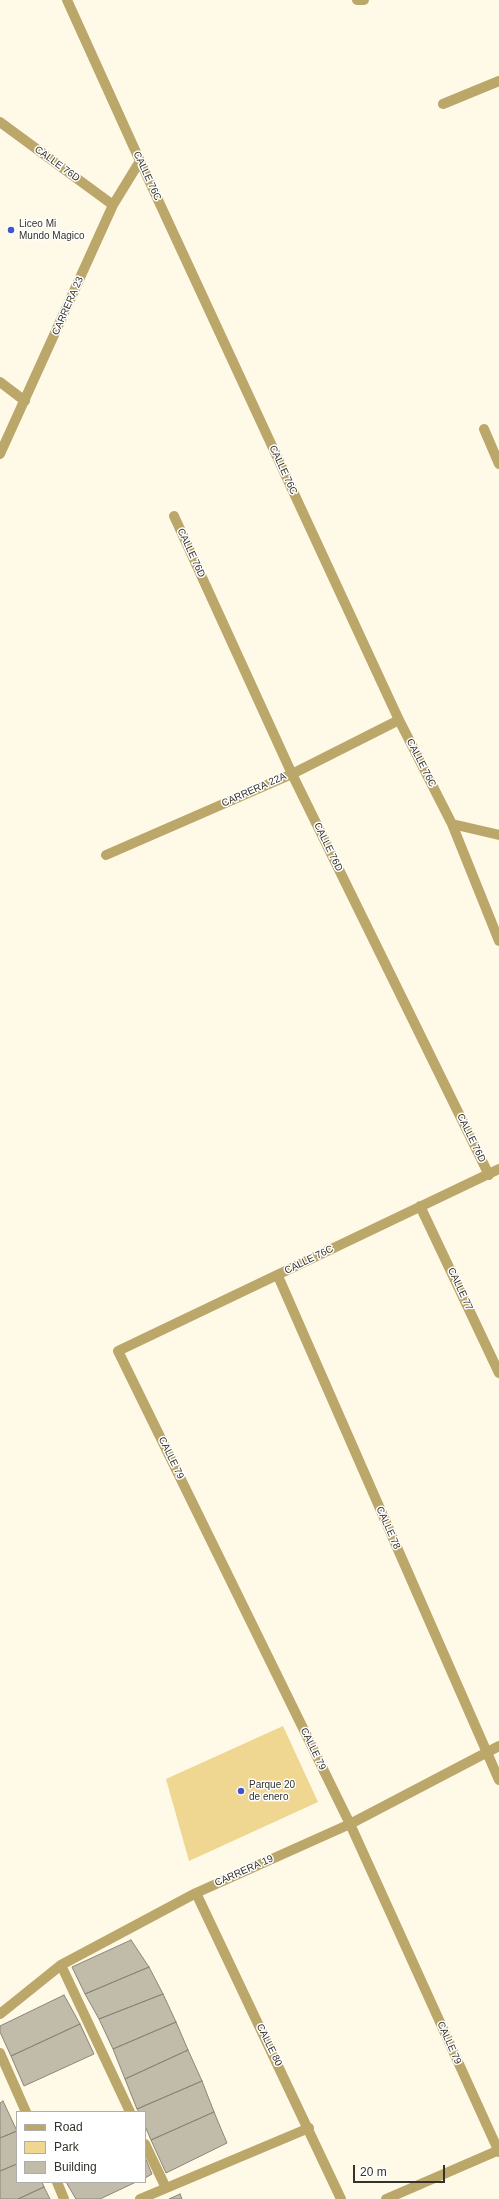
<!DOCTYPE html>
<html>
<head>
<meta charset="utf-8">
<style>
	body { margin:0 }
	#map { position:relative; width:499px; height:2199px; overflow:hidden; background:#fff9e7; font-family:Arial,sans-serif }
	canvas { display:block }
	.legend { position:absolute; left:16px; top:2111px; width:130px; height:72px; box-sizing:border-box; background:#fff; border:1px solid #aeadaa; margin:0; padding:5px 7px; list-style:none; font-size:12px; color:#34322b }
	.legend li { display:flex; align-items:center; gap:8px; height:20px }
	.legend b { width:20px; border:1px solid #aeadaa }
	.scale { position:absolute; left:353px; top:2165px; width:92px; height:18px; box-sizing:border-box; border:2px solid #34322b; border-top:0; padding-left:5px; font-size:12px; line-height:14px; white-space:nowrap; color:#34322b; -webkit-text-stroke:3px #fff; paint-order:stroke }
</style>
</head>
<body>
<div id="map">
<canvas width="499" height="2199"></canvas>
<ul class="legend">
<li><b style="height:5px;background:#bca76b"></b>Road</li>
<li><b style="height:11px;background:#efd792"></b>Park</li>
<li><b style="height:11px;background:#c1bbaa"></b>Building</li>
</ul>
<div class="scale">20 m</div>
</div>
<script>
const context = document.querySelector('canvas').getContext('2d');
context.lineJoin = 'round';
function fill(path, color) {
  context.fillStyle = color;
  context.fill(path, 'evenodd');
}
function poly(rows) {
  const path = new Path2D();
  for (const r of rows) {
    path.moveTo(r[0], r[1]);
    for (let i = 2; i < r.length; i += 2) path.lineTo(r[i], r[i + 1]);
  }
  return path;
}
function stroke(path, color, width, dash) {
  context.strokeStyle = color;
  context.lineWidth = width;
  context.lineCap = dash ? 'butt' : 'round';
  context.setLineDash(dash || []);
  context.stroke(path);
}
function drawText(font, color, halo, rows, align = 'center') {
  context.font = font + ' Arial,sans-serif';
  context.lineWidth = 3;
  context.setLineDash([]);
  context.textBaseline = 'middle';
  context.strokeStyle = halo;
  context.fillStyle = color;
  for (const [text, x, y, turn = 0] of rows) {
    context.save();
    context.translate(x, y);
    context.rotate((+turn || 0) * Math.PI / 180);
    context.textAlign = isNaN(turn) ? turn : align;
    if (halo) context.strokeText(text, 0, 0);
    context.fillText(text, 0, 0);
    context.restore();
  }
}
fill(poly([
	[283,1726,318,1802,189,1861,166,1779]
]), '#efd792');
const building = poly([
	[131,1940,149,1967,85,1994,72,1967,131,1940],
	[149,1967,163,1994,99,2019,85,1994,149,1967],
	[163,1994,176,2022,113,2049,99,2019,163,1994],
	[64,1995,80,2024,11,2056,0,2032,0,2026,64,1995],
	[176,2022,188,2050,125,2079,113,2049,176,2022],
	[80,2024,94,2054,24,2086,11,2056,80,2024],
	[188,2050,202,2081,137,2109,125,2079,188,2050],
	[202,2081,214,2112,151,2140,145,2126,145,2112,139,2112,137,2109,202,2081],
	[3,2101,17,2131,0,2138,0,2103,3,2101],
	[214,2112,227,2143,166,2173,151,2140,214,2112],
	[17,2131,17,2164,0,2171,0,2138,17,2131],
	[145,2157,152,2174,145,2178,145,2157],
	[17,2164,17,2182,42,2182,44,2187,18,2199,0,2199,0,2171,17,2164],
	[66,2182,136,2182,100,2199,76,2199,66,2182],
	[44,2187,50,2199,18,2199,44,2187],
	[180,2194,182,2199,169,2199,180,2194]
]);
fill(building, '#c1bbaa');
stroke(building, '#8b8676', 1);
stroke(poly([
	[443,104,499,81]
]), '#bca76b', 10);
stroke(poly([
	[67,0,140,161,399,720,452,824,499,941],
	[357,0,364,0],
	[0,122,113,205],
	[0,382,25,401],
	[484,429,499,464],
	[0,454,113,205,140,161],
	[174,516,292,774,489,1175],
	[452,824,499,835],
	[106,855,292,774,399,720],
	[499,1169,118,1351,350,1824,499,2152],
	[420,1206,499,1373],
	[278,1276,499,1780],
	[196,1893,341,2199],
	[61,1965,130,2112],
	[0,2014,61,1965,196,1893,350,1824,499,1746],
	[0,2053,26,2112],
	[145,2144,166,2188],
	[57,2182,64,2199],
	[140,2199,309,2128],
	[386,2199,499,2150]
]), '#bca76b', 10);
for (const [x, y, r, color] of [
	[11,230,4,"#4155c9"],
	[241,1791,4,"#4155c9"]
]) {
  const dot = new Path2D();
  dot.arc(x, y, r, 0, 2 * Math.PI);
  context.fillStyle = color;
  context.fill(dot);
  stroke(dot, '#fff', 1.5);
}
drawText('10px', '#34322b', '#fff', [
	["CALLE 76D",57,164,36],
	["CALLE 76C",147,176,65],
	["CARRERA 23",68,306,-66],
	["CALLE 76C",283,470,65],
	["CALLE 76D",191,553,65],
	["CALLE 76C",421,763,63],
	["CARRERA 22A",254,790,-24],
	["CALLE 76D",328,847,64],
	["CALLE 76D",471,1138,64],
	["CALLE 76C",309,1260,-26],
	["CALLE 77",460,1289,65],
	["CALLE 79",171,1458,64],
	["CALLE 78",388,1528,66],
	["CALLE 79",313,1749,64],
	["CARRERA 19",244,1871,-24],
	["CALLE 79",449,2043,66],
	["CALLE 80",269,2045,64]
]);
drawText('10px', '#34322b', '#fff', [
	["Liceo Mi",19,224],
	["Mundo Magico",19,236],
	["Parque 20",249,1785],
	["de enero",249,1797]
], 'left');
</script>
</body>
</html>
